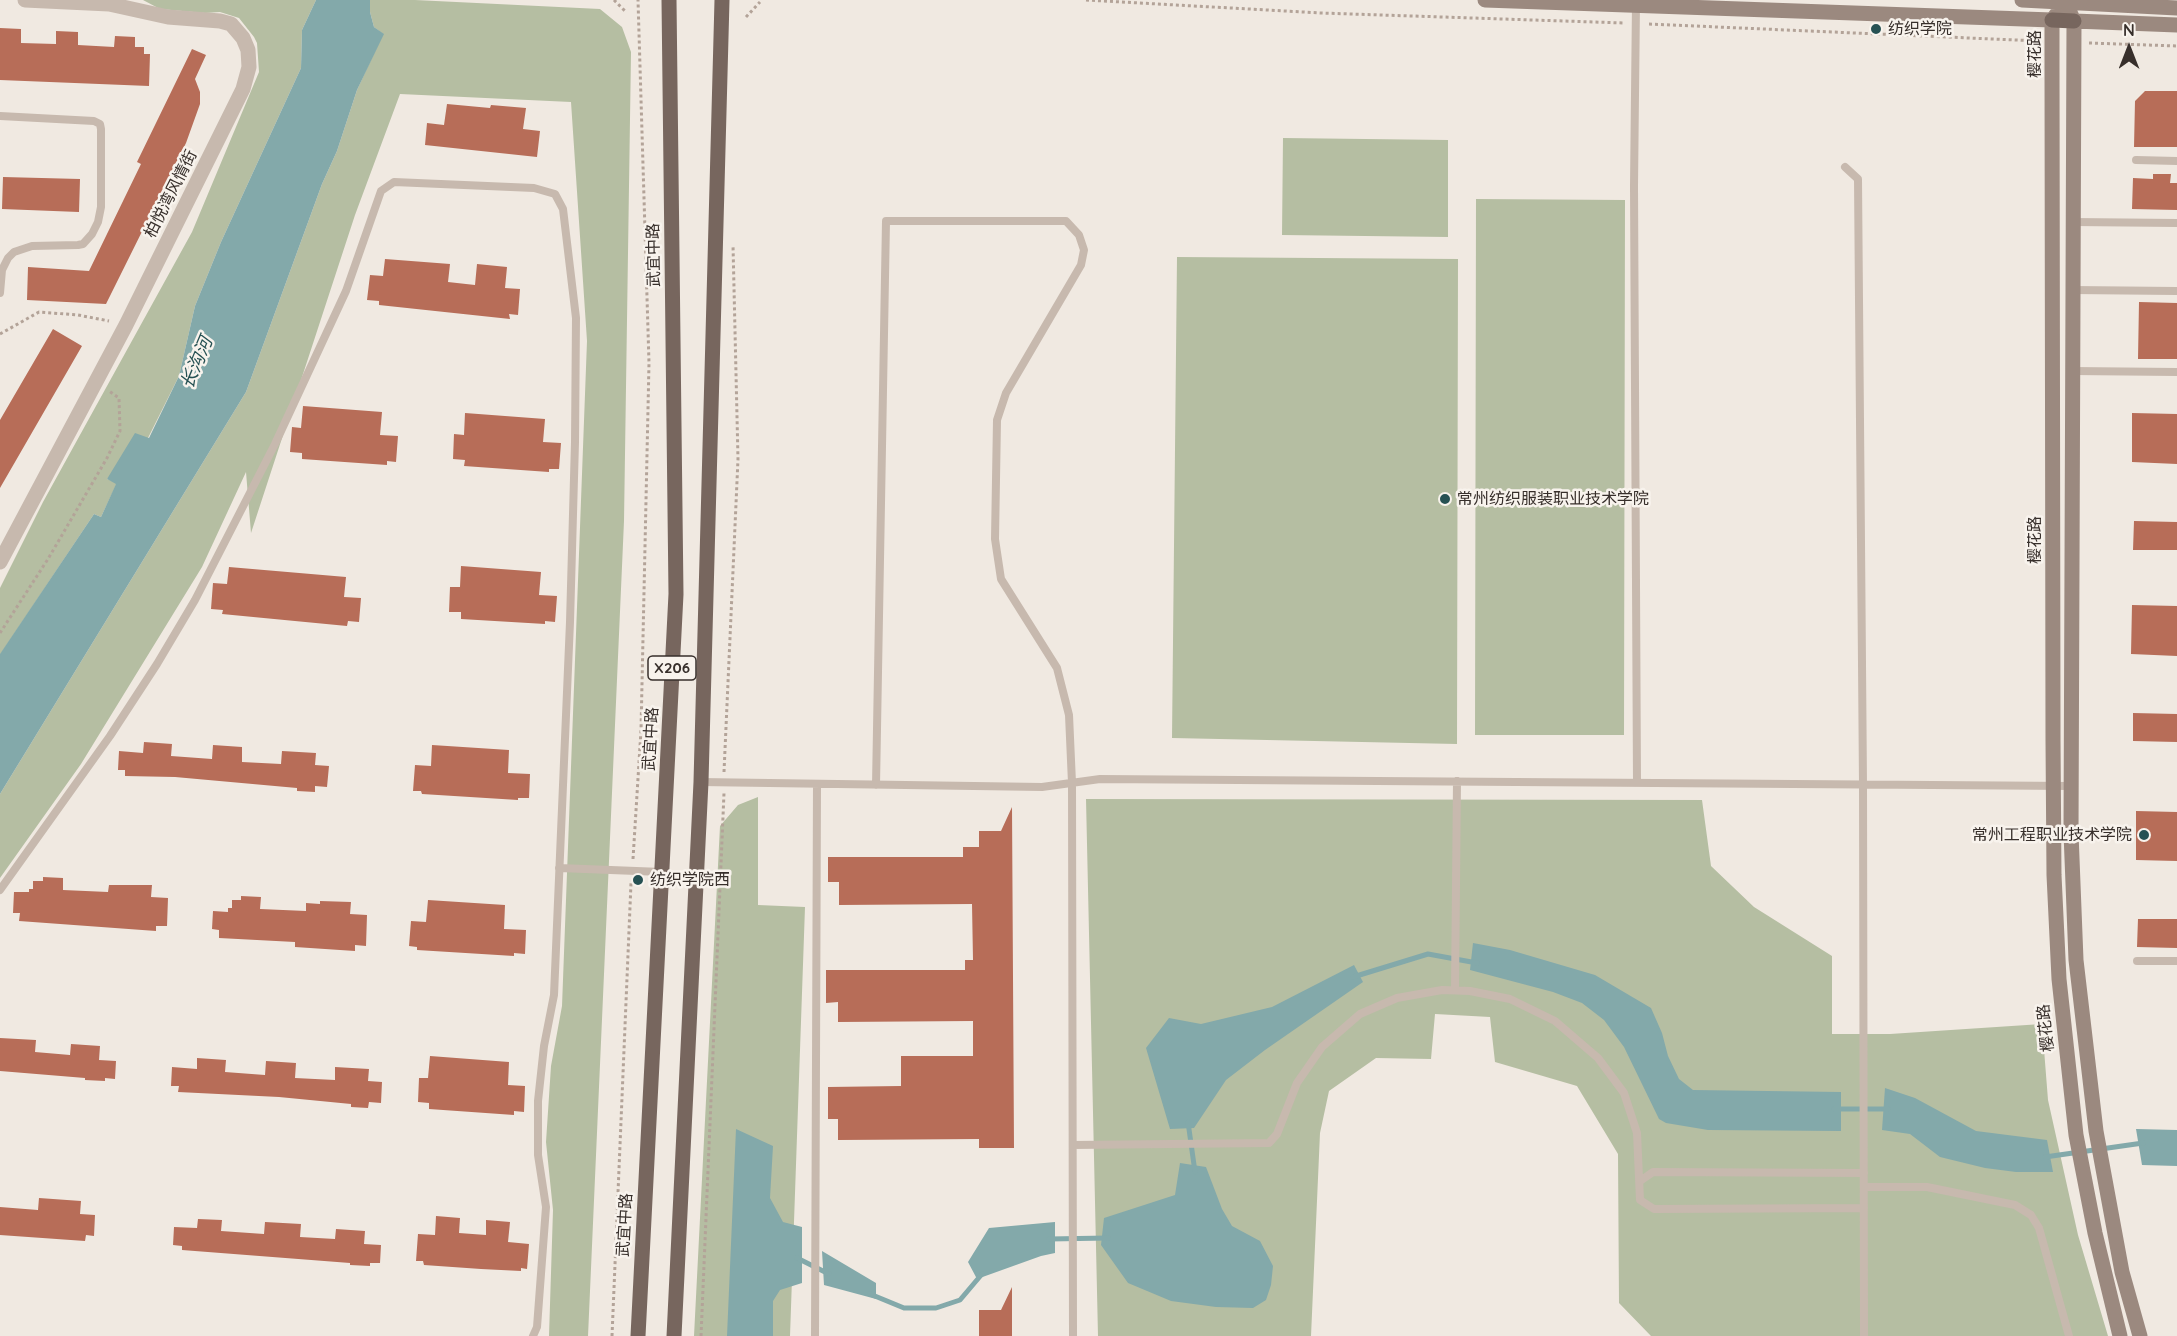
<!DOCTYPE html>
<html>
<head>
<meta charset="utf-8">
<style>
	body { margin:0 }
	#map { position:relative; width:2177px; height:1336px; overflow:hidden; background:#f0e9e1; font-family:Quicksand,sans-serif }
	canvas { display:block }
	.north { position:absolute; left:2099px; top:18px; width:60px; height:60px; -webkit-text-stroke:4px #f8f3ed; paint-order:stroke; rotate:0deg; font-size:16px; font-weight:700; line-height:24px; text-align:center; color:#372f2b }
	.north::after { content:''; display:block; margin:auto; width:21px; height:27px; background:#372f2b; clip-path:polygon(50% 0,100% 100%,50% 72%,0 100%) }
</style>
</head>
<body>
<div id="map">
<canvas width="2177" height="1336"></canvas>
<div class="north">N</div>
</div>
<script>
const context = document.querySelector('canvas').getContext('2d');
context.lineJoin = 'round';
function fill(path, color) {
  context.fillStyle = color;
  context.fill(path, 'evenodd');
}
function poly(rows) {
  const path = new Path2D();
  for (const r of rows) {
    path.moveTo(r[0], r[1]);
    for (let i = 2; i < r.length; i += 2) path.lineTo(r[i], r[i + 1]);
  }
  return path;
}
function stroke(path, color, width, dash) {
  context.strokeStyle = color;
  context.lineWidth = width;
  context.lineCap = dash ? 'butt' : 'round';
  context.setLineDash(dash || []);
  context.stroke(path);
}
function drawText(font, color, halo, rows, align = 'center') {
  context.font = font + ' Quicksand,"Noto Sans SC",sans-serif';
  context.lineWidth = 5;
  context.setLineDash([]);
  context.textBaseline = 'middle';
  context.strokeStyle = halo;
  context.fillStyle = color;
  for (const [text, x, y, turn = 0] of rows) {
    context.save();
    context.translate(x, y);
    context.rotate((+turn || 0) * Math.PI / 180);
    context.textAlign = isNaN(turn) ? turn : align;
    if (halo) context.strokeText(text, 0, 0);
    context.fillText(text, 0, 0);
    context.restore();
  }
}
fill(poly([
	[143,0,316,0,302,30,301,68,221,242,195,306,179,376,148,438,107,479,117,483,101,517,94,514,0,655,0,588,43,502,192,232,259,72,257,43,254,37,239,18,220,12,205,13,160,9],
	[370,0,415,0,600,9,622,27,631,52,624,521,588,1336,549,1336,553,1210,546,1142,551,1066,562,1006,587,341,571,102,400,94,355,215,251,533,246,472,202,567,81,764,0,878,0,794,246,392,322,184,337,151,357,90,383,34,374,27,370,12],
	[1283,138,1448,140,1448,237,1282,235],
	[1476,199,1625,200,1624,735,1475,735],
	[1177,257,1458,259,1457,744,1172,738],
	[758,797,758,905,805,907,790,1336,694,1336,720,826,738,805],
	[1086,799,1702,800,1711,866,1754,907,1832,956,1832,1034,1890,1034,2042,1024,2048,1100,2078,1235,2108,1336,1651,1336,1619,1303,1618,1154,1577,1086,1495,1062,1490,1017,1435,1014,1431,1059,1376,1058,1329,1091,1320,1133,1311,1336,1098,1336]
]), '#b5bea2');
fill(poly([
	[316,0,370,0,370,12,374,27,384,34,357,90,337,151,322,184,246,392,0,794,0,654,94,514,101,517,116,484,107,479,135,433,149,438,179,376,195,306,221,242,301,68,302,30],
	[1473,943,1510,950,1595,975,1651,1008,1662,1033,1668,1056,1679,1079,1693,1090,1841,1092,1841,1131,1708,1130,1666,1123,1659,1119,1624,1047,1604,1020,1582,1003,1553,992,1470,970],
	[1354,965,1363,982,1265,1050,1226,1080,1194,1128,1170,1129,1146,1048,1169,1018,1201,1024,1272,1007],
	[1885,1088,1915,1098,1976,1131,2047,1140,2053,1172,2016,1172,1985,1168,1940,1157,1910,1134,1882,1130],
	[736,1129,773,1146,770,1198,783,1222,802,1227,802,1283,780,1290,773,1301,773,1336,727,1336],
	[2136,1129,2177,1130,2177,1166,2142,1165],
	[1180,1163,1206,1167,1222,1209,1232,1226,1260,1241,1273,1266,1271,1285,1266,1300,1253,1308,1216,1307,1171,1301,1128,1283,1101,1245,1104,1218,1175,1195],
	[1055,1222,1055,1253,1041,1256,977,1279,968,1262,989,1228],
	[822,1251,876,1283,876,1299,824,1285]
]), '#83a9aa');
stroke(poly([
	[1353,977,1428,954,1477,963],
	[1834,1109,1888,1109],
	[1188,1122,1195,1172],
	[2045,1157,2143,1143],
	[1049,1239,1108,1238],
	[797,1258,829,1274],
	[870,1294,904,1308,936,1308,960,1300,982,1274]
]), '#83a9aa', 5);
fill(poly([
	[0,28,21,29,21,43,56,44,56,31,78,32,78,45,114,47,115,36,135,37,135,47,144,47,144,54,150,54,149,86,0,80],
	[192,49,206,55,195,79,200,92,200,104,186,143,106,304,27,300,28,267,89,271,141,164,137,162],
	[2145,91,2177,91,2177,147,2134,147,2135,101],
	[447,104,490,108,491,105,526,108,523,129,540,131,537,157,425,145,427,123,444,125],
	[2153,174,2171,174,2170,183,2177,183,2177,210,2132,209,2133,178,2153,179],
	[3,177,80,179,79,212,2,209],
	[385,259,450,264,448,282,475,285,477,264,507,267,505,288,520,289,518,315,509,314,510,319,379,305,379,301,367,300,370,275,383,276],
	[2139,302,2177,303,2177,359,2138,359],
	[53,329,82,346,0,488,0,420],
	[303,406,382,412,380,435,398,436,396,462,387,461,387,465,302,459,302,453,290,452,292,427,301,428],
	[465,413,545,419,543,442,561,443,559,469,549,469,549,472,464,466,465,460,453,459,454,434,464,435],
	[2132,413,2177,414,2177,464,2132,462],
	[2134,521,2177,522,2177,550,2133,550],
	[461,566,541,572,539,595,557,596,555,622,545,621,545,624,461,619,461,612,449,612,450,587,460,587],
	[229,567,346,577,344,597,361,598,359,622,348,621,347,626,222,614,223,610,211,609,213,583,227,584],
	[2132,605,2177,606,2177,656,2131,654],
	[2133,713,2177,714,2177,742,2133,741],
	[144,742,172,744,171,756,212,759,213,745,242,747,242,762,281,764,282,751,316,753,315,765,329,766,327,787,315,786,315,792,297,791,297,788,175,777,125,776,125,770,118,770,119,751,143,753],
	[432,745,509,750,508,773,530,774,529,798,518,798,518,800,422,794,421,791,413,791,415,765,431,766],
	[1012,807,1014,1148,979,1148,979,1139,838,1140,838,1119,828,1119,828,1087,901,1086,901,1056,973,1056,973,1021,838,1022,838,1002,826,1003,826,970,965,970,965,960,973,960,972,904,839,905,839,882,828,882,828,857,963,857,963,847,979,847,979,831,1001,831],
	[2136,811,2177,812,2177,861,2136,860],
	[43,877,63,878,63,890,108,892,109,885,152,885,151,897,168,898,167,926,156,926,156,931,19,921,20,913,13,913,14,892,29,892,29,889,33,889,33,881,43,881],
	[241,896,261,897,260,909,306,911,306,903,320,904,320,901,351,902,350,914,367,915,366,946,355,945,355,951,295,947,295,942,219,938,219,930,212,929,213,911,228,912,228,908,232,908,232,900,241,900],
	[428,900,505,905,504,929,526,930,525,954,514,953,514,956,417,950,417,947,409,946,411,921,426,922],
	[2138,919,2177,919,2177,948,2137,947],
	[0,1038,36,1040,35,1052,70,1055,71,1044,100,1046,99,1060,116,1061,115,1079,105,1078,105,1081,85,1080,85,1078,0,1071],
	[430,1056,509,1062,508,1085,525,1086,524,1112,514,1111,514,1115,429,1109,429,1103,418,1102,419,1078,428,1078],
	[197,1058,226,1060,225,1072,265,1075,266,1061,296,1063,295,1078,335,1080,335,1067,369,1069,368,1081,382,1082,381,1103,369,1102,368,1108,351,1107,351,1104,279,1097,178,1092,179,1086,171,1086,172,1067,197,1069],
	[39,1198,81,1201,80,1214,95,1215,94,1236,86,1235,85,1241,0,1235,0,1207,38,1210],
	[436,1216,460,1218,459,1233,486,1235,486,1220,510,1222,508,1242,529,1244,527,1269,521,1268,521,1271,481,1269,424,1265,423,1261,416,1261,418,1234,435,1235],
	[198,1219,222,1220,221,1231,264,1234,265,1222,301,1224,300,1237,335,1239,336,1229,365,1231,364,1244,381,1245,380,1263,370,1263,370,1266,350,1265,350,1263,182,1250,182,1246,173,1245,174,1227,197,1228],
	[1012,1287,1012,1336,979,1336,979,1310,1001,1310]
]), '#b76d58');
stroke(poly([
	[614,0,625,11],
	[1086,0,1321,13,1624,23],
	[746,17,760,2],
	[1649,24,2038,41],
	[2089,43,2177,46],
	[0,334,39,312,78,315,109,321],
	[0,633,48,559,107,458,120,431,119,398,109,391],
	[724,772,738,459,733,245],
	[633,859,641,730,649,363,638,0],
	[612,1336,631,883],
	[701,1336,724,793]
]), '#b3a398', 3, [3, 3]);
stroke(poly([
	[1636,3,1634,186,1637,783],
	[0,116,94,121,100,124,101,129,101,207,98,222,92,234,83,244,78,245,32,246,14,252,8,258,2,270,0,293],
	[2136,160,2177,161],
	[1845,167,1858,179,1863,784,1864,1336],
	[2073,222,2177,223],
	[2072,290,2177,291],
	[2072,371,2177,372],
	[701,782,1042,787,1100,779,2071,786],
	[876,785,886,221,1066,221,1079,235,1084,250,1081,265,1006,393,997,420,995,539,1001,579,1057,668,1069,715,1072,783,1073,1336],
	[559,868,662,872],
	[0,890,110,736,157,664,195,600,275,444,346,291,381,191,394,182,534,188,555,194,563,209,576,318,575,442,570,622,554,995,544,1046,538,1101,538,1155,546,1207,537,1327,533,1336],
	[2137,961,2177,961],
	[1455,990,1457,781],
	[1073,1145,1269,1143,1277,1134,1297,1083,1322,1047,1360,1014,1397,998,1442,990,1470,991,1510,999,1555,1021,1598,1058,1624,1093,1637,1133,1640,1200,1654,1209,1864,1208],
	[1640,1181,1653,1172,1864,1173],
	[1864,1187,1927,1187,2015,1205,2031,1215,2039,1228,2069,1336],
	[815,1336,817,784]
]), '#c7b9ae', 8);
stroke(poly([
	[0,562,126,325,243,89,249,67,248,50,243,38,231,24,220,21,168,17,109,4,25,0]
]), '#c7b9ae', 15);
stroke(poly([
	[1485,0,2052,20],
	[2022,0,2177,8],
	[2064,0,2074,21,2071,833,2076,960,2096,1131,2122,1272,2140,1336],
	[2059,11,2052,20,2052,65,2053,740,2054,875,2059,979,2076,1135,2095,1233,2120,1336],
	[2074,21,2177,25]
]), '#9b897f', 15);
stroke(poly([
	[2052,20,2074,21],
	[638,1336,676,594,669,0],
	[674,1336,701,782,722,0]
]), '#77665e', 15);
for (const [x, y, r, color] of [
	[1876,29,6,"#265153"],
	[1445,499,6,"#265153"],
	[2144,835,6,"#265153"],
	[638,880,6,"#265153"]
]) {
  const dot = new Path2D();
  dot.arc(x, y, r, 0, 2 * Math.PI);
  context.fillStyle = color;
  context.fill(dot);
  stroke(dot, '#f8f3ed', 2);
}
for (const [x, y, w] of [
	[672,668,48]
]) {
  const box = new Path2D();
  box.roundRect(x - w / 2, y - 12, w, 24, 4.5);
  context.fillStyle = '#f8f3ed';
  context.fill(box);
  stroke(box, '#372f2b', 1.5);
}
drawText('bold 15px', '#372f2b', null, [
	["X206",672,668]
]);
drawText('16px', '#372f2b', '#f8f3ed', [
	["纺织学院",1888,29],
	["常州纺织服装职业技术学院",1457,499],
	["常州工程职业技术学院",2132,835,"right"],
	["纺织学院西",650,880]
], 'left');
drawText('16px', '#372f2b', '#f8f3ed', [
	["樱花路",2035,54,-90],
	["柏悦湾风情街",171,194,-63],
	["武宜中路",654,255,-91],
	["樱花路",2035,540,-90],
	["武宜中路",651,739,-87],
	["樱花路",2046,1028,-96],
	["武宜中路",625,1225,-87]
]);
drawText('italic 18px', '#265153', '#f8f3ed', [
	["长沟河",197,363,-67]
]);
</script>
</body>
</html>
